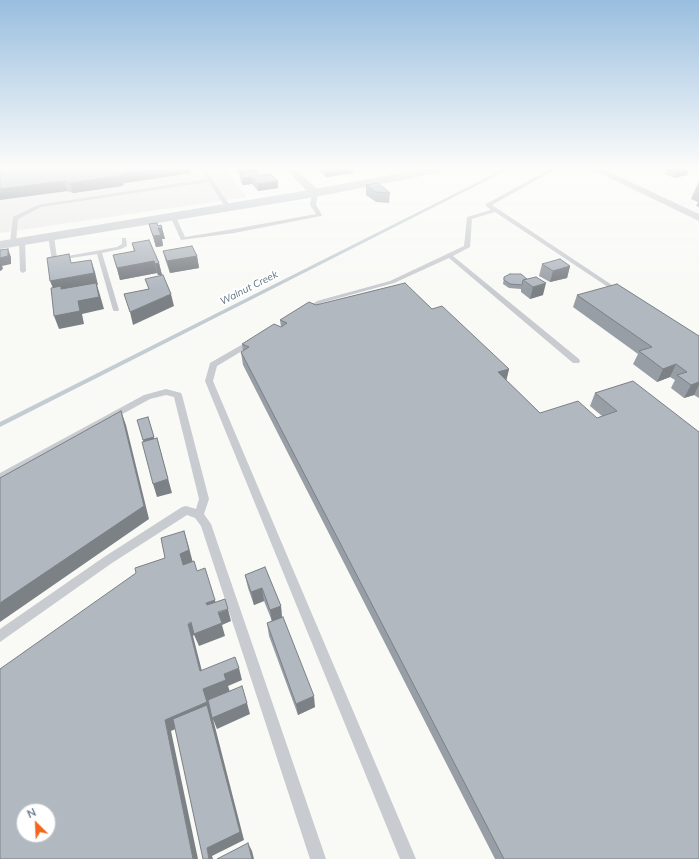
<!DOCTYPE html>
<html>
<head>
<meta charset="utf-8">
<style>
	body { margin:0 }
	#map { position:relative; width:699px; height:859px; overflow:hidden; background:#f9f9f6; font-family:Mulish,sans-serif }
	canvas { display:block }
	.north { position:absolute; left:16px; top:803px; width:40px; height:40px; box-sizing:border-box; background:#fff; border:1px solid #c1c8d0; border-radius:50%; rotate:336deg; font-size:11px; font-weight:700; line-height:16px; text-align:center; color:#65758a }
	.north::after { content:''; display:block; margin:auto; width:14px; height:18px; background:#f1671e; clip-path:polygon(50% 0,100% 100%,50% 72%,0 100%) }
</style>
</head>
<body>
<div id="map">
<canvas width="699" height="859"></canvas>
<div class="north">N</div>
</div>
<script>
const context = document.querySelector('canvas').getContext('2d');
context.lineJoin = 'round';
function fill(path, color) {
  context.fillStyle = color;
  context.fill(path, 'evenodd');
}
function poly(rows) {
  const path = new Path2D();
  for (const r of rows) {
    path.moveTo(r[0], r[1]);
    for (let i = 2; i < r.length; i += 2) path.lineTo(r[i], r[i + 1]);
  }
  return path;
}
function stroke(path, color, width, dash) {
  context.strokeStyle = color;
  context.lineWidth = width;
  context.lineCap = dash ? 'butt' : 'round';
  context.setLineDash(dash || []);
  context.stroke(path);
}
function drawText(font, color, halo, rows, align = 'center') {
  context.font = font + ' Mulish,sans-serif';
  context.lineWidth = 4;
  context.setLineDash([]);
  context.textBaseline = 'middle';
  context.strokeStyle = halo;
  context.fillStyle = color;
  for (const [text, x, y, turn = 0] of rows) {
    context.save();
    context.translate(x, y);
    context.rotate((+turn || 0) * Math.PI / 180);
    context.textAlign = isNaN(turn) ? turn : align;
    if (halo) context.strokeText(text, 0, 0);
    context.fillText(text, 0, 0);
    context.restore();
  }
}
fill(poly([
	[0,169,225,169,247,197,0,233]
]), '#e9eae9');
fill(poly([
	[504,169,509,169,0,427,0,422,504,169]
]), '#c2ccd2');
fill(poly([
	[201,169,205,169,231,207,230,208,226,208,209,182,41,207,18,219,16,242,13,244,10,242,13,217,38,205,207,179,201,169],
	[550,169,556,169,492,205,621,291,621,293,617,293,495,212,472,219,470,247,453,256,579,359,580,361,579,363,573,363,449,258,394,283,321,303,308,312,306,313,302,311,317,301,390,281,464,246,467,217,491,210,486,206,486,204,550,169],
	[315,191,318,193,316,205,322,215,321,216,234,233,181,240,170,216,175,215,185,237,234,229,316,214,310,205,312,193,315,191],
	[51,234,54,236,57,258,117,247,122,244,122,238,126,238,127,246,121,249,102,253,119,310,118,311,114,311,113,310,97,254,52,261,48,236,51,234],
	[22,239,25,241,26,271,23,273,20,271,19,241,22,239],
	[250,340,256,340,257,342,217,366,213,381,416,859,400,859,205,381,210,363,250,340],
	[166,389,181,393,182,395,209,499,204,514,211,524,326,859,310,859,201,526,195,518,187,515,112,563,0,642,0,629,104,557,182,507,186,506,196,509,199,499,174,397,166,395,150,399,0,481,0,473,144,395,166,389]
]), '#c8cbd0');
fill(poly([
	[286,169,296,169,319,191,320,193,319,195,311,195,286,169],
	[591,169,603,169,699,214,699,221,591,169]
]), '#c8cbd0');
fill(poly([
	[423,169,448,169,442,172,315,197,0,249,0,241,315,189,423,169]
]), '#c8cbd0');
fill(poly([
	[0,169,191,173,125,183,122,186,73,193],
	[236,169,258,169,258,171,254,172,259,175,278,181,278,188,258,191,252,184,243,185,241,183,240,176,238,174,238,170,236,170],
	[318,169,353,169,353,173,326,177],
	[667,169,689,169,687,175,674,178,665,174],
	[699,181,699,207,696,206,698,202,691,199],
	[366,185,390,193,389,203,376,202,366,195],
	[149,224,162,228,165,239,162,239,163,246,156,247],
	[132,243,159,263,162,275,158,275,157,273,120,280,113,255,134,252],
	[163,251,197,256,199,268,170,273,166,262],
	[542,264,570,266,567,278,550,282,539,276],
	[521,274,543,295,530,299,521,292,521,289,509,288,503,284,504,277],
	[577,295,699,336,699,398,694,395,684,398,671,388,675,380,670,377,657,382,633,364,638,354,573,307],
	[316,305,432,309,509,369,506,380,540,413,597,418,602,416,590,406,595,393,633,381,699,859,495,859,243,365,241,352,243,351,242,344,281,327,280,320],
	[265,567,281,606,282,617,315,707,298,715,269,636,267,623,272,621,264,601,254,605,248,588,245,575]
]), '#989ea5');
fill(poly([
	[147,169,191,169,191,173,125,183,122,186,73,193,70,183,123,173],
	[250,169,258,169,258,171,254,171,254,176,242,178,241,171],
	[335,169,353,169,353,173,326,177,325,171],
	[687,169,689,169,687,175,674,178,677,172],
	[252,177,252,184,243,185,242,178],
	[64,181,68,191,0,200,0,189],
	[278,181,278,188,258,191,258,184],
	[158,228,162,228,165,239,162,239,163,246,156,247,153,236],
	[8,249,11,257,11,264,2,266,3,268,2,270,0,271,0,258],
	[197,256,199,268,170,273,167,261],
	[91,260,95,272,98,285,97,285,100,295,104,309,82,314,84,324,59,329,54,316,55,293,50,281],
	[154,261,157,273,120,280,117,268],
	[159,263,162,275,158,275,155,264],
	[570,266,567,278,550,282,553,271],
	[546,283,543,295,530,299,533,287],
	[171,294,174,306,133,325,130,312],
	[676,364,670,377,657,382,663,369],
	[509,369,506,382,498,372],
	[699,382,699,385,694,395,684,398,691,385],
	[121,411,126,425,149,519,0,622,0,603],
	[148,417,158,451,147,454,143,440],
	[157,438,172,493,157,497,153,484],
	[184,531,188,544,193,563,183,565,180,554],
	[262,588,264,601,254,605,251,592],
	[215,600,218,613,210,616,206,603],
	[281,606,282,619,272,623,270,610],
	[228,609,231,621,222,625,225,636,199,646,194,635,193,636,205,683,200,671,188,624],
	[239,668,242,680,228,686,230,692,247,703,250,714,217,729,213,719,244,840,212,856,213,859,209,859,207,848,210,714,171,731,198,859,193,859,165,720,203,689,224,674],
	[314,696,315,707,298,715,296,704],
	[248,843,252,851,254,859,252,859]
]), '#7c8186');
const building = poly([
	[0,169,147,169,123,173,120,176,70,183,64,181,0,189,0,169],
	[239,169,253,169,241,171,239,169],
	[324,169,335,169,325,171,324,169],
	[671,169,687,169,677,172,671,169],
	[256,172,259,175,271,174,278,181,258,184,252,177,242,178,240,176,243,175,243,173,256,172],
	[378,183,390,193,376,192,366,185,378,183],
	[157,223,158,226,161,225,162,228,158,228,161,235,153,236,149,224,157,223],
	[149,240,159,263,155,264,154,261,117,268,113,255,135,251,132,243,149,240],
	[192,246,197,256,167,261,163,251,192,246],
	[8,249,8,256,0,258,0,250,8,249],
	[69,254,71,263,91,260,94,273,50,281,47,258,69,254],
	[560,259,570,266,553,271,542,264,560,259],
	[510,274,521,274,527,279,523,280,522,285,510,284,504,280,504,277,510,274],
	[163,275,171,294,130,312,124,294,149,289,145,279,163,275],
	[536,277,546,283,533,287,523,280,536,277],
	[96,283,99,297,78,301,80,311,54,316,51,288,61,286,61,289,96,283],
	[405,283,432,309,442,306,509,369,498,372,540,413,578,401,597,418,617,411,595,393,633,381,699,432,699,859,504,859,241,352,249,347,242,344,274,324,281,327,287,323,280,320,309,302,316,305,405,283],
	[617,284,699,336,699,382,691,385,677,375,687,372,676,364,663,369,639,351,652,347,577,295,617,284],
	[121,411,144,506,0,603,0,478,121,411],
	[148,417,154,437,143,440,137,420,148,417],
	[157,438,168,479,153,484,142,442,157,438],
	[184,531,189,550,180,554,183,565,194,561,197,571,205,568,215,600,206,603,207,605,225,599,228,609,218,612,222,623,194,634,191,622,188,624,200,671,235,657,239,668,224,674,226,680,203,689,207,702,165,720,193,859,0,859,0,669,136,573,135,568,165,558,161,538,184,531],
	[24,811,48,811,48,835,24,835,24,811],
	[265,567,281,606,270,610,262,588,251,592,245,575,265,567],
	[283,617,314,696,296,704,267,623,283,617],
	[242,686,247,703,212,718,208,700,242,686],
	[207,705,240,832,207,848,209,859,203,859,173,719,207,705],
	[248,843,252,859,217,859,248,843]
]);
fill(building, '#b1b8c0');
stroke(building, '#7c8186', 1);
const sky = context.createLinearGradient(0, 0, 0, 289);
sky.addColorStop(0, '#99bedf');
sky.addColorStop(0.58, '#fcfcfb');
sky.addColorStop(1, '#fcfcfb00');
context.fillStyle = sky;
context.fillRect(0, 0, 699, 289);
drawText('italic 10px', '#617785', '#fff', [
	["Walnut Creek",249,288,-27]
]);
</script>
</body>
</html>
